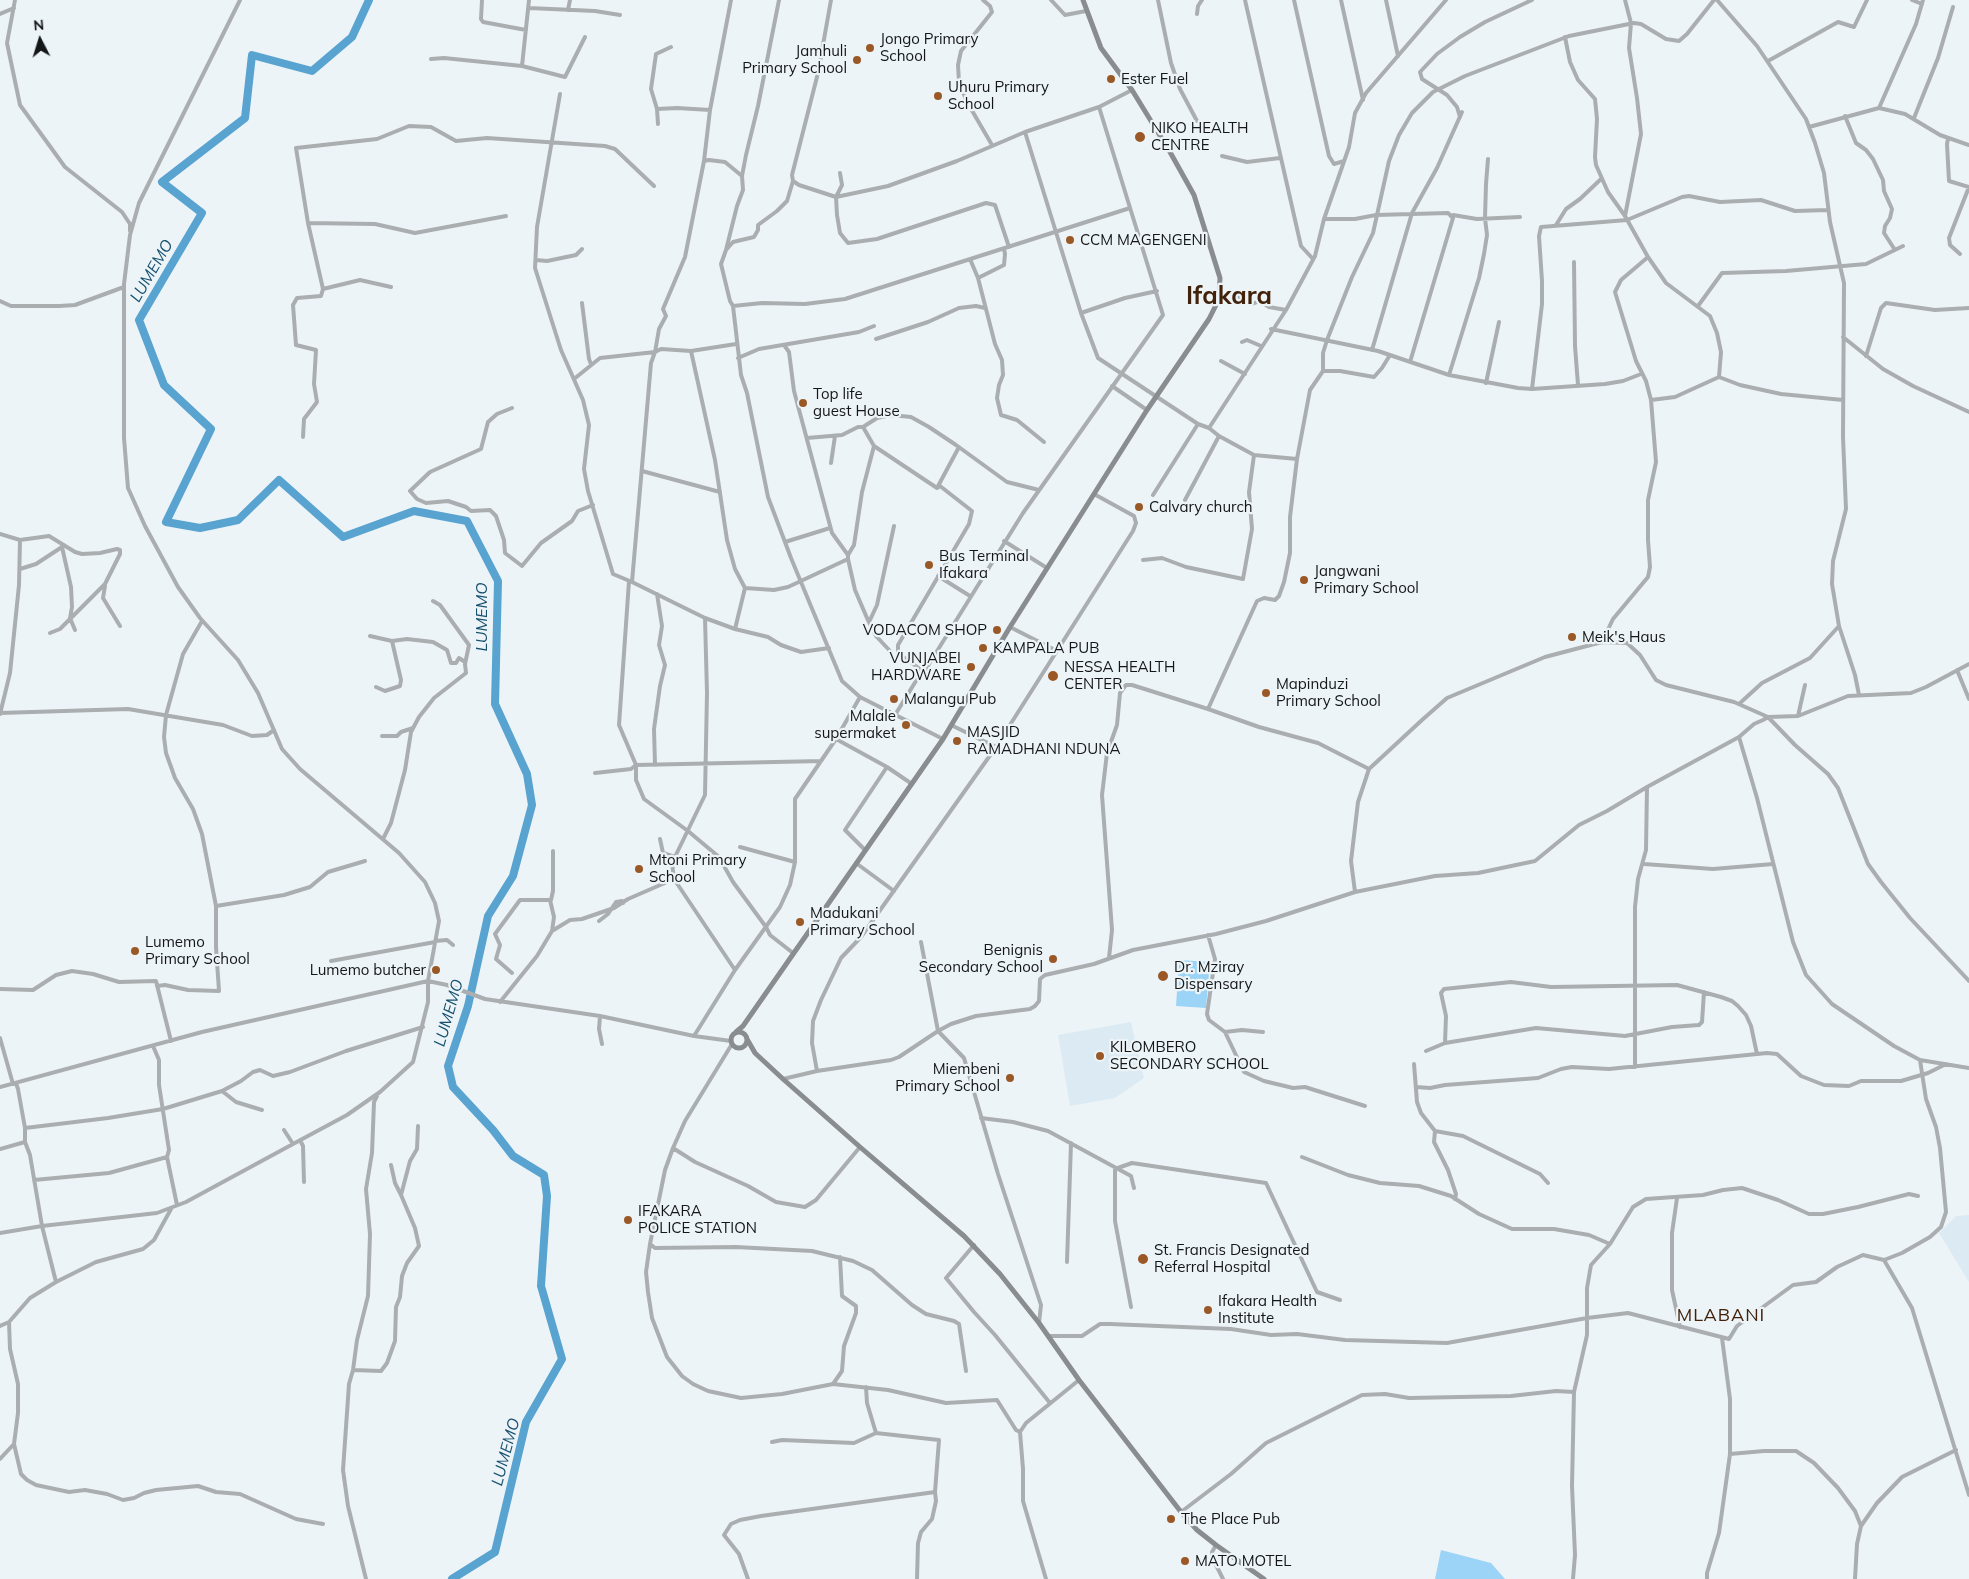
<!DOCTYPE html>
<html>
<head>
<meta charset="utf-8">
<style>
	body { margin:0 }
	#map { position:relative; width:1969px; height:1579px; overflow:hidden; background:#edf4f8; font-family:Mulish,sans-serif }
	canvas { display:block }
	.north { position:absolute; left:15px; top:15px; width:50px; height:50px; -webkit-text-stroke:4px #edf4f8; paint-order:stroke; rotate:355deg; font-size:14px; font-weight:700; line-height:20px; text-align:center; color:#141618 }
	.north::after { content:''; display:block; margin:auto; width:18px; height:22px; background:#141618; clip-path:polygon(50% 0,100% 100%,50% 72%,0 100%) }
</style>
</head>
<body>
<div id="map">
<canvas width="1969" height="1579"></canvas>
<div class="north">N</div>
</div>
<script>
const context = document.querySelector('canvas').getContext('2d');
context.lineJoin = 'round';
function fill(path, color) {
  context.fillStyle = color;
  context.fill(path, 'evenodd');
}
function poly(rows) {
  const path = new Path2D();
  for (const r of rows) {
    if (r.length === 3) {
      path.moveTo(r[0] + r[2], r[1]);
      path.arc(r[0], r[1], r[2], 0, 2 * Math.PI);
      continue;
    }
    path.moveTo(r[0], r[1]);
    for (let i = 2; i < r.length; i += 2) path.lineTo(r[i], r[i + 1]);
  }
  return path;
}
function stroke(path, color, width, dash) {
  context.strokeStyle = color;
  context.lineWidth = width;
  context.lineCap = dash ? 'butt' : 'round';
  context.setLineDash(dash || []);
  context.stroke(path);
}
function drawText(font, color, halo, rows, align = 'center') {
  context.font = font + ' Mulish,sans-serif';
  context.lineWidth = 4.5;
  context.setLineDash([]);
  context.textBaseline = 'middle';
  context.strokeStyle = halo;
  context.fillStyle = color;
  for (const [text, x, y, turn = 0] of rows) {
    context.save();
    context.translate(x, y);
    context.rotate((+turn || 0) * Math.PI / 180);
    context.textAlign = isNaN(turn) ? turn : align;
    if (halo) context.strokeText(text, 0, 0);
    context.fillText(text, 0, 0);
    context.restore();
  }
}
fill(poly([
	[1131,1022,1144,1078,1115,1098,1070,1106,1058,1035],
	[1969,1215,1969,1282,1939,1233,1956,1216]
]), '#dceaf3');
fill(poly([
	[1179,960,1210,962,1206,1008,1176,1006],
	[1441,1550,1491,1563,1505,1579,1435,1579]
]), '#9bd4f7');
stroke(poly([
	[369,0,352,37,312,71,252,55,245,118,162,182,202,213,139,320,164,385,211,429,166,522,200,528,238,520,279,480,343,537,414,511,467,521,498,581,495,704,527,774,532,805,513,876,488,916,468,1006,448,1066,453,1087,493,1130,513,1156,544,1175,547,1196,541,1286,562,1359,526,1422,495,1552,452,1579]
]), '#58a3d0', 8);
stroke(poly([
	[15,0,7,43,20,105,65,167,122,212,130,224,130,231],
	[482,0,481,19,483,22,526,30],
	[831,0,818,73,792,175,793,181,799,185,836,197,888,186,957,161,1025,132,1099,107,1132,90],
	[983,0,990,6,992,12,961,51,958,65,959,82,967,102,992,145],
	[1051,0,1065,15,1086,11],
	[1158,0,1171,63,1180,89,1197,121],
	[1245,0,1301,246,1313,259],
	[1294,0,1329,156,1334,164,1344,161],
	[1341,0,1363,100],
	[1386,0,1398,56],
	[1717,0,1757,46,1806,119,1815,143,1824,173,1830,222,1844,283,1843,437,1846,509,1833,561,1832,584,1839,626,1855,675,1859,695],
	[1912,0,1922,4],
	[529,8,595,11,620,15],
	[568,10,570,0],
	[0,14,14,8],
	[1197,14,1198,6,1202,0],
	[1565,37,1570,62,1578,80,1595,99,1597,119,1595,157,1596,165,1608,192,1625,216],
	[431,59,444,58,522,66,565,77,585,37],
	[1768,61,1838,22,1854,27,1867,0],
	[522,66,529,0],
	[560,94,537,227,535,268,561,350,583,400,589,425,584,469,588,491,613,574,632,582,705,618,735,629,768,637,781,645,801,652,829,648],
	[1879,108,1916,24,1923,0],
	[657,109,677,108,710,110],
	[1845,116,1856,143,1866,150,1873,159,1883,180,1884,191,1892,209,1890,218,1885,226,1884,233,1895,250],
	[1460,117,1457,107,1447,95,1422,79,1420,72,1437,54,1460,37,1485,22,1532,0],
	[1914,118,1938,58,1953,7],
	[658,124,657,109,651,89,656,54,671,47],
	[1809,127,1879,108,1905,114,1940,135,1969,145],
	[1025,132,1081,313,1098,358,1198,424,1209,428,1219,436,1254,455,1297,459],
	[1948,139,1947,144,1949,181,1969,187],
	[1222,156,1247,162,1280,158],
	[704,161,709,160,725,162,742,176],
	[840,173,842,185,836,197,837,215,840,233,848,243,877,239,986,203,995,205,1009,247],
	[1453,218,1453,215,1477,219,1520,217],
	[1324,219,1355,219,1376,215,1448,213,1453,218,1410,362],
	[308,223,375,224,415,233,506,216],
	[1556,225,1566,209,1580,199,1601,179],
	[726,250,737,206,743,190,742,176,746,155,758,106,779,0],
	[1960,254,1950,245,1949,238,1969,187],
	[1648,257,1666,283,1710,316,1717,333,1721,352,1719,377],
	[970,259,978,278,995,344,1002,360,1003,375,999,385,997,398,1001,415,1017,420,1044,442],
	[536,260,547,261,576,255,582,249],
	[1574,262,1575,346,1578,385],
	[978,278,1004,265,1005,254,1004,249],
	[391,287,360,280,323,289,308,223,296,148,377,139,409,126,431,127,456,141,487,138,605,146,615,149,654,186],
	[1236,295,1252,304,1260,301,1269,307,1286,310],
	[0,301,11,306,59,306,75,305,124,287],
	[582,303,589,359,591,364],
	[733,306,730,301,721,264,726,250,733,242,754,237,758,230,758,225,777,211,787,201,793,181],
	[1698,306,1722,273,1786,271,1866,264,1903,246],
	[1081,313,1125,298,1157,291],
	[1271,329,1378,351,1449,375,1518,388,1532,389,1605,384,1623,381,1641,374],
	[1843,337,1883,369,1913,386,1969,412],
	[876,339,928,322,959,308,976,306,985,308],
	[1242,342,1247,340,1261,346],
	[784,345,789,352,794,391,832,533,848,555],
	[1372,350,1412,213,1437,168,1462,112],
	[691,351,715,460,727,540,735,569,745,588,735,629],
	[1866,356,1881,308,1886,303,1935,310,1969,308],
	[738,358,759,349,859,332,874,326],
	[1221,361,1245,374],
	[1323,371,1340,371,1374,377,1382,368,1390,355],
	[1449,375,1479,278,1484,254,1487,235,1485,218,1486,184,1488,159],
	[574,379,600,358,655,352,659,329,666,316,663,309,685,257,704,161,710,110,731,0],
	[1486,383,1499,322],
	[1112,386,1147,410],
	[1532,389,1542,304,1542,281,1539,236,1541,227,1627,220,1682,197,1689,196,1720,202,1761,200,1795,211,1828,210],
	[1651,400,1675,397,1719,377,1740,385,1781,394,1843,400],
	[512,408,497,414,488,422,481,449,430,472,410,491,417,499,426,503,448,501,466,507,471,511,490,510,496,516,504,540,505,553,522,566,541,543,572,521,578,511,593,505],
	[1209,428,1286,310,1315,256,1324,219,1349,147,1355,113,1366,93,1446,0],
	[303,437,304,419,317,402,314,384,316,350,296,345,293,305,297,298,321,296,323,289],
	[807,438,842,435,858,427,863,427],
	[874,446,937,488,959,447],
	[831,463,835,436],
	[642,471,720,492],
	[1153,495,1198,424],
	[1185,500,1219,436],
	[0,534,20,540,49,536,75,552,82,554,100,553,117,549,120,550,120,554,105,584,60,629,50,633],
	[1004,541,1047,568],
	[785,542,830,528],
	[64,545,62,547,71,587,72,607,70,618,75,630],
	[848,559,855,590,867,618,876,636,891,652],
	[1143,560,1162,558,1186,567,1243,579,1252,529,1249,492,1254,455],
	[20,569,36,564,62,547],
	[938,576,970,596],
	[629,581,619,725,636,765,821,761],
	[632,582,651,363,655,352,661,349,691,351,736,344],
	[105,586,103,598,120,626],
	[745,588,774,590,788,587,848,559,848,555,854,545,862,492,874,446,863,427,877,418,891,415,911,417,929,427,956,445,1007,482,1039,490],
	[705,618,707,693,705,795,672,863,674,879,735,970],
	[870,620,877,605,894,526],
	[1010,627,1057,651],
	[370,636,392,641,407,639,433,642,447,650,451,663,456,663,459,658,465,662],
	[1602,642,1613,619,1648,577,1650,567,1648,540,1648,500,1656,462,1651,400,1646,381,1636,361,1615,292,1621,280,1648,257,1625,216,1641,134,1637,98,1629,48,1631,23,1625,0],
	[1957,670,1969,699],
	[924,672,898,653,898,645,969,524,972,511,940,486,937,488],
	[376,687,385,691,400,686,401,680,392,641],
	[860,697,842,681,791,558,768,497,747,393,741,375,733,306,762,303,805,304,845,299,1130,208],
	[1739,704,1762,683,1810,658,1839,626],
	[1208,709,1257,601,1264,598,1275,600,1279,596,1284,582,1290,553,1290,517,1297,459,1310,390,1323,371,1323,353,1327,340,1352,277,1373,233,1389,161,1399,135,1412,113,1433,92,1465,76,1569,36,1634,23,1641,24,1666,39,1679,41,1687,34,1714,0],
	[0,713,128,709,223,725,252,736,267,735,274,730],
	[0,714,10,673,19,585,20,540],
	[895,715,919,676,924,672,1023,513,1163,315,1099,107],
	[1798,716,1805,685],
	[951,725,996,747],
	[382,736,397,736,401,732,413,728],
	[1739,737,1757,798,1793,942,1806,975,1832,1004,1894,1046,1920,1060,1969,1068],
	[655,765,654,729,660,686,665,665,659,645,662,626,657,594],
	[595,773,631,769,636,765,636,780,644,799,688,831,719,857,733,882,766,927,770,935,793,953],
	[912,784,887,767,836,739,860,697,943,739],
	[383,839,391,823,405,770,411,732,419,717,434,698,466,673,465,664,469,645,440,605,433,601],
	[660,839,663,853,675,857],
	[740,847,795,862],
	[865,850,845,830,887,767],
	[856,863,894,891],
	[1644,864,1713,869,1773,864],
	[1355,892,1351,861,1358,802,1369,769,1422,720,1447,698,1545,657,1602,642,1627,643,1640,655,1656,680,1666,685,1734,702,1768,717,1795,745,1828,774,1838,788,1868,864,1881,882,1910,918,1969,981],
	[550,900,554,917,552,931],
	[216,906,284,895,310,887,328,872,365,861],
	[599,921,608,914,616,902,622,901,623,903],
	[1208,935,1215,959,1207,1014,1209,1020,1225,1032,1244,1072,1264,1081,1293,1088,1305,1087,1365,1106],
	[435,941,447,940,453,945],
	[921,942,938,1031,964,1058,998,1174,1041,1305,1039,1323],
	[1109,958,1112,930,1102,795,1107,753,1117,725,1120,693,1126,685,1132,685,1208,709,1259,727,1318,743,1369,769],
	[331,961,435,942],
	[512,973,496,959,500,945,495,934,520,900,551,900,553,891,553,851],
	[157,986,165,985,188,990,219,991,216,947,216,906,202,834,193,809,175,778,166,753,164,737,166,715,183,654,202,621],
	[0,989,33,990,56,975,72,971,93,974,119,982,156,981,171,1041],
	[500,1002,537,956,552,931,570,920,582,919,614,908,628,899,674,879],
	[600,1016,599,1029,602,1044],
	[1225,1032,1242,1030,1263,1032],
	[694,1036,735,970,780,907,790,885,795,862,795,799,836,739],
	[0,1038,13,1084,16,1083,18,1089,25,1128,25,1142,30,1155,42,1226,56,1282],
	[1445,1043,1446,1016,1441,993,1444,989,1511,982,1551,987,1677,985,1721,997,1732,1001,1738,1006,1746,1015,1751,1026,1757,1054],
	[732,1044,685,1121,673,1148,665,1170,650,1244,655,1248,736,1247,812,1251,853,1261,872,1270,912,1305,926,1314,954,1321,959,1324,966,1371],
	[153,1046,159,1060,159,1085,169,1150,167,1157,177,1205],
	[1426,1051,1445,1043,1536,1028,1625,1036,1672,1027,1699,1025,1702,1022,1704,992],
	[1414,1064,1417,1102,1421,1113,1435,1131,1434,1142,1448,1170,1456,1194,1455,1199],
	[1635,1067,1635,907,1638,879,1646,850,1647,787],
	[817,1071,812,1043,813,1021,821,1000,841,958,861,937,996,747,1133,531,1136,523,1134,516,1094,494],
	[783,1079,817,1071,891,1060,899,1057,938,1031,951,1024,976,1016,1030,1009,1035,1006,1039,1001,1040,979,1045,975,1094,964,1133,950,1216,934,1266,921,1355,892,1435,876,1478,873,1535,861,1579,825,1607,811,1647,787,1739,737,1754,724,1763,720,1768,717,1798,716,1848,696,1911,693,1926,687,1969,664],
	[0,1087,202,1032,428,981,447,985,485,999,600,1016,694,1036,731,1041],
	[1416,1087,1430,1088,1445,1085,1538,1078,1561,1069,1572,1067,1609,1069,1767,1053,1777,1054,1801,1076,1824,1085,1849,1086,1861,1081,1901,1081,1928,1073,1946,1064],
	[222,1091,236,1102,262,1110],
	[981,1118,1013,1122,1048,1131,1131,1176,1134,1188],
	[25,1128,108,1118,163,1109,222,1091,241,1081,253,1072,260,1070,273,1076,290,1072,346,1051,423,1027],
	[284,1130,293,1144],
	[1435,1131,1463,1136,1540,1174,1548,1183],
	[300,1140,303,1146,304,1182],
	[673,1148,695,1162,748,1186,776,1202,805,1207,816,1200,860,1147],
	[0,1149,25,1142],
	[1302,1157,1348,1175,1380,1183,1419,1186,1451,1196,1479,1214,1512,1229,1554,1229,1589,1235,1610,1244],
	[391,1165,395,1183,401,1195],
	[34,1180,109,1173,167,1157],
	[1677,1198,1672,1233,1672,1290,1680,1327],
	[0,1233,42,1226,157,1213,186,1202,293,1144,347,1115,380,1092,413,1062,428,1002,428,981,439,921,435,903,425,882,399,853,300,769,282,749,258,693,238,660,200,618,178,587,145,526,128,488,124,438,124,284,130,235,139,203,240,0],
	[650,1244,646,1272,648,1292,652,1318,667,1357,682,1376,693,1384,708,1391,741,1398,782,1394,833,1384,842,1371,844,1346,856,1313,856,1306,842,1296,840,1257],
	[974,1245,946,1278,974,1312,995,1335,1050,1403],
	[1884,1260,1912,1308,1969,1495],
	[1067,1262,1071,1143],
	[1131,1307,1115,1221,1115,1169,1132,1163,1266,1183,1317,1292,1340,1300],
	[9,1322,10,1349,18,1384,18,1413,14,1444,21,1474,27,1480,36,1485,69,1492,85,1490,107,1494,123,1500,134,1498,144,1493,156,1490,198,1486,216,1492,240,1494,296,1519,323,1524],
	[0,1326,9,1322,30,1298,56,1282,96,1262,143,1249,154,1240,171,1209],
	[1048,1336,1082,1336,1100,1324,1110,1324,1231,1329,1271,1335,1297,1334,1345,1340,1447,1343,1587,1318,1628,1313,1729,1339,1737,1326,1793,1285,1816,1282,1837,1267,1863,1255,1884,1260,1902,1253,1930,1237,1941,1227,1946,1212,1940,1148,1936,1127,1926,1099,1920,1060],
	[353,1370,381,1371,387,1363,395,1341,396,1307,400,1297,402,1276,407,1263,419,1246,415,1228,401,1195,410,1161,417,1149,418,1126],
	[833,1384,888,1390,946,1403,997,1400,1016,1430,1020,1432],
	[866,1387,867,1403,876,1433],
	[772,1442,782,1440,854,1443,876,1433,939,1440,935,1492,936,1501,932,1519,921,1532,918,1543,917,1579],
	[1730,1454,1764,1451,1796,1451,1814,1463,1838,1488,1855,1511,1861,1526,1857,1544,1855,1579],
	[0,1459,14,1444],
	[1181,1512,1231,1474,1266,1443,1362,1395,1385,1394,1409,1398,1511,1396,1556,1391,1574,1392],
	[1861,1526,1877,1503,1902,1477,1956,1450],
	[1216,1545,1212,1552,1214,1561,1223,1579],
	[366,1579,348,1506,343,1470,349,1384,353,1370,357,1340,368,1296,370,1234,366,1189,372,1153,374,1102,377,1096],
	[748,1579,739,1554,724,1535,731,1524,740,1520,761,1516,935,1492],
	[1046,1579,1023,1501,1023,1469,1020,1432,1026,1423,1079,1380],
	[1573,1579,1575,1555,1572,1486,1574,1392,1587,1335,1587,1288,1591,1265,1610,1244,1633,1207,1646,1199,1703,1195,1723,1190,1742,1188,1778,1200,1809,1214,1823,1214,1858,1207,1909,1194,1918,1196],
	[1707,1579,1707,1573,1719,1533,1730,1454,1730,1399,1722,1338]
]), '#abaeb0', 4);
stroke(poly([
	[736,1032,743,1026,943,739,1010,627,1147,410,1209,319,1219,299,1220,278,1194,195,1170,152,1132,90,1101,48,1083,0],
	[739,1040,8],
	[747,1039,755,1053,783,1079,860,1147,964,1236,1000,1274,1039,1323,1079,1380,1181,1512,1197,1530,1216,1545,1264,1579]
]), '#898d8f', 5);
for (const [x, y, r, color] of [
	[870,48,5,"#9a5826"],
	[857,60,5,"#9a5826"],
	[1111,79,5,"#9a5826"],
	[938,96,5,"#9a5826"],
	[1140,137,6,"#9a5826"],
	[1070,240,5,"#9a5826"],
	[803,403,5,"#9a5826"],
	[1139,507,5,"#9a5826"],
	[929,565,5,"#9a5826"],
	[1304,580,5,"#9a5826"],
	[997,630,5,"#9a5826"],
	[1572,637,5,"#9a5826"],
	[983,648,5,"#9a5826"],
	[971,667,5,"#9a5826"],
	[1053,676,6,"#9a5826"],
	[1266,693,5,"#9a5826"],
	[894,699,5,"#9a5826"],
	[906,725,5,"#9a5826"],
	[957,741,5,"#9a5826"],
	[639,869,5,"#9a5826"],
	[800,922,5,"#9a5826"],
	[135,951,5,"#9a5826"],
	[1053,959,5,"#9a5826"],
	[436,970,5,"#9a5826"],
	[1163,976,6,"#9a5826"],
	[1100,1056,5,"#9a5826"],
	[1010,1078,5,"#9a5826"],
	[628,1220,5,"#9a5826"],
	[1143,1259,6,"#9a5826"],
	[1208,1310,5,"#9a5826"],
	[1171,1519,5,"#9a5826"],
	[1185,1561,5,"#9a5826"]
]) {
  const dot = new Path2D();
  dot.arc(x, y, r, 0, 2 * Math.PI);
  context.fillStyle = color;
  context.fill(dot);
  stroke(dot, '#edf4f8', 2);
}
drawText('15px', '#141618', '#edf4f8', [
	["Jongo Primary",880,39],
	["School",880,56],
	["Jamhuli",847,51,"right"],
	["Primary School",847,68,"right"],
	["Ester Fuel",1121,79],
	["Uhuru Primary",948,87],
	["School",948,104],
	["NIKO HEALTH",1151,128],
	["CENTRE",1151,145],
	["CCM MAGENGENI",1080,240],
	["Top life",813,394],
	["guest House",813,411],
	["Calvary church",1149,507],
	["Bus Terminal",939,556],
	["Ifakara",939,573],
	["Jangwani",1314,571],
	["Primary School",1314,588],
	["VODACOM SHOP",987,630,"right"],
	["Meik's Haus",1582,637],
	["KAMPALA PUB",993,648],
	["VUNJABEI",961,658,"right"],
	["HARDWARE",961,675,"right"],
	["NESSA HEALTH",1064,667],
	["CENTER",1064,684],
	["Mapinduzi",1276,684],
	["Primary School",1276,701],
	["Malangu Pub",904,699],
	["Malale",896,716,"right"],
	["supermaket",896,733,"right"],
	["MASJID",967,732],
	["RAMADHANI NDUNA",967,749],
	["Mtoni Primary",649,860],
	["School",649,877],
	["Madukani",810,913],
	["Primary School",810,930],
	["Lumemo",145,942],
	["Primary School",145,959],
	["Benignis",1043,950,"right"],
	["Secondary School",1043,967,"right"],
	["Dr. Mziray",1174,967],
	["Dispensary",1174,984],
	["Lumemo butcher",426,970,"right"],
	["KILOMBERO",1110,1047],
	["SECONDARY SCHOOL",1110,1064],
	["Miembeni",1000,1069,"right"],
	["Primary School",1000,1086,"right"],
	["IFAKARA",638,1211],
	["POLICE STATION",638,1228],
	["St. Francis Designated",1154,1250],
	["Referral Hospital",1154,1267],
	["Ifakara Health",1218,1301],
	["Institute",1218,1318],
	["The Place Pub",1181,1519],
	["MATO MOTEL",1195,1561]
], 'left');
drawText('italic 16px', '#165170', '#edf4f8', [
	["LUMEMO",152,271,-60],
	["LUMEMO",482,617,-90],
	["LUMEMO",449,1013,-74],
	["LUMEMO",506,1452,-75]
]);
context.letterSpacing = '1px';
drawText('18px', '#42220a', '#edf4f8', [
	["MLABANI",1721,1316]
]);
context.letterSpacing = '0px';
drawText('bold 25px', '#42220a', '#edf4f8', [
	["Ifakara",1229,296]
]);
</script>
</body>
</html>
